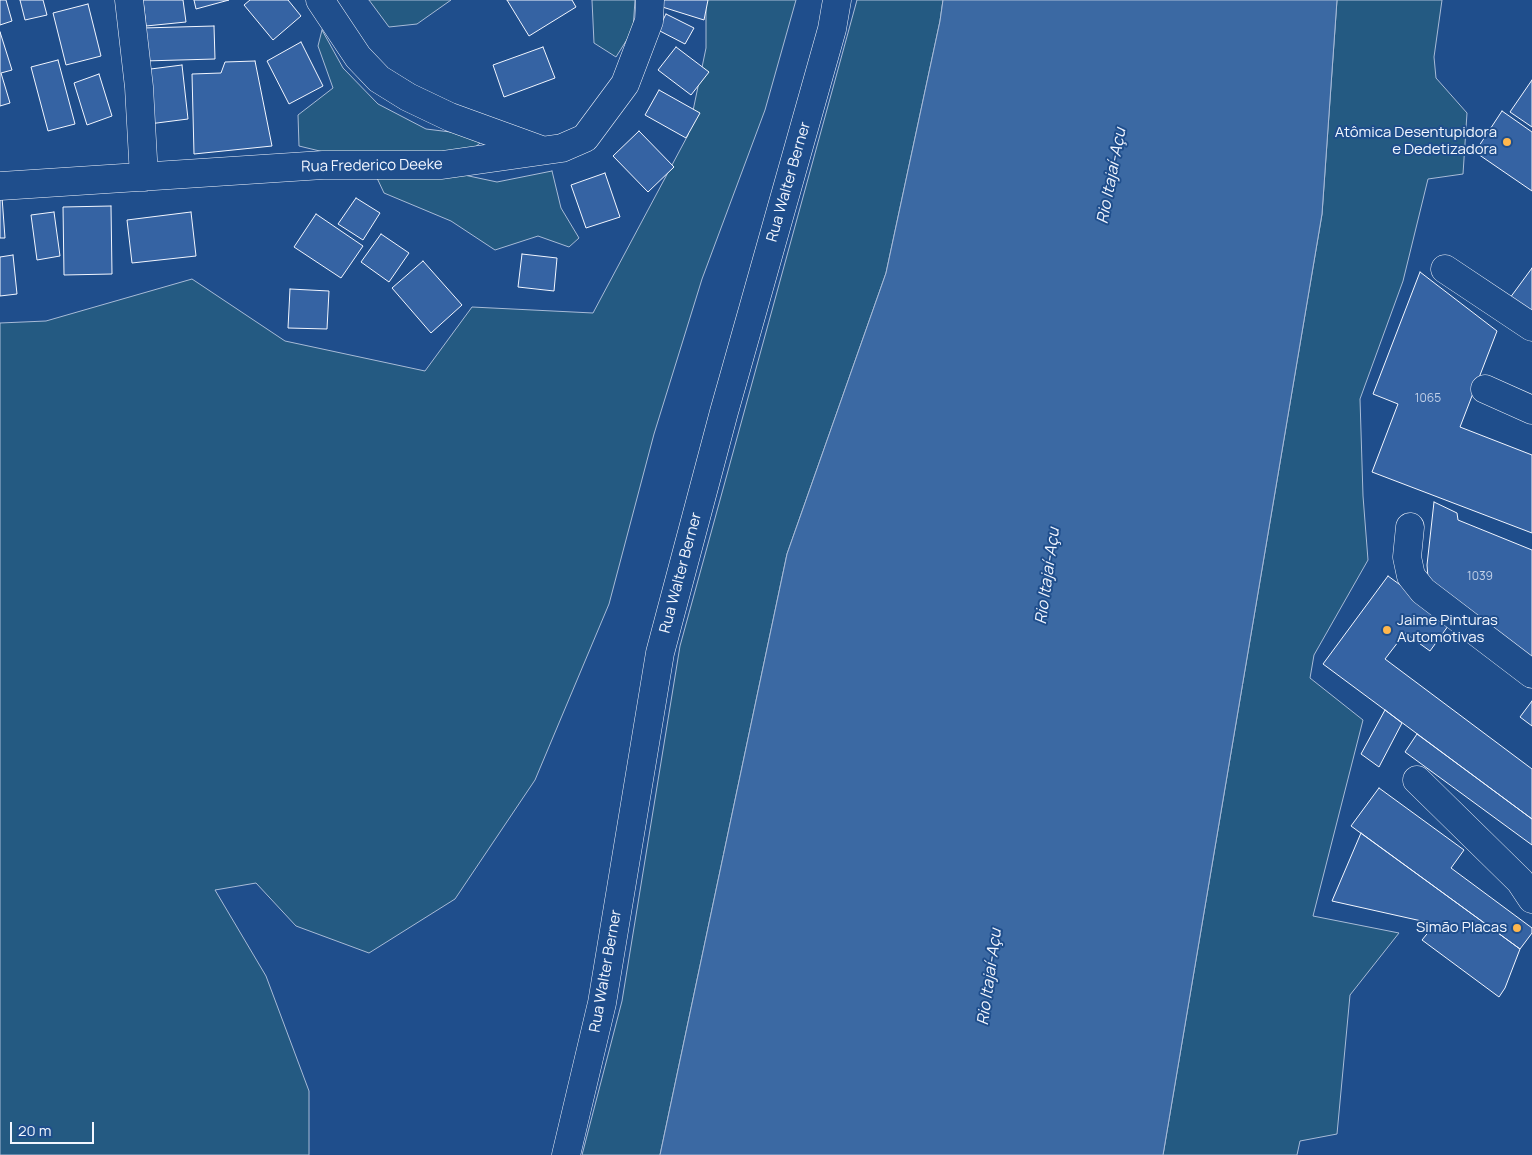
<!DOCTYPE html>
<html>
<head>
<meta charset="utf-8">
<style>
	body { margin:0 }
	#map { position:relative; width:1532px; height:1155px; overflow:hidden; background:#1f4e8c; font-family:Manrope,sans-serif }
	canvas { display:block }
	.scale { position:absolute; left:10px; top:1122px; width:84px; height:22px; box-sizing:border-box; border:2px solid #f2f6ff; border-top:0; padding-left:6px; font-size:15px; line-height:18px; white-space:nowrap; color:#f2f6ff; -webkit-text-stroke:4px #1f4e8c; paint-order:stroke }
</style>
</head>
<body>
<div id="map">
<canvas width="1532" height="1155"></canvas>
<div class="scale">20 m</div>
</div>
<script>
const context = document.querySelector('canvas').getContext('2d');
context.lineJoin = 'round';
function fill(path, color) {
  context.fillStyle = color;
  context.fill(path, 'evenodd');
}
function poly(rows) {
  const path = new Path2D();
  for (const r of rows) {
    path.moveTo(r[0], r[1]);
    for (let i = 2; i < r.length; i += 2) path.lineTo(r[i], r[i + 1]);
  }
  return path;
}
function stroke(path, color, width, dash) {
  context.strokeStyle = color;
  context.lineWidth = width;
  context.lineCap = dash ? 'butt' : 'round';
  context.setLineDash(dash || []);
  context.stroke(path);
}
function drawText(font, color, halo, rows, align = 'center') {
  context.font = font + ' Manrope,sans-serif';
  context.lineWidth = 4;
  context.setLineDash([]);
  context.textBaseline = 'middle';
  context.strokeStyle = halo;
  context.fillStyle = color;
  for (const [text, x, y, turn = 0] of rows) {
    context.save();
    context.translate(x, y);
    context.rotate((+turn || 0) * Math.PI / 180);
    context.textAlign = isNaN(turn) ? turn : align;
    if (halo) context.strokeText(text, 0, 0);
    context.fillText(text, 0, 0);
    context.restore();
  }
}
const green = poly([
	[369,0,451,0,417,24,389,27,369,0],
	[592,0,635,0,633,30,616,57,594,43,592,0],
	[706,0,796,0,765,110,702,279,654,434,609,604,535,780,455,899,369,953,296,926,256,883,215,890,266,976,309,1091,309,1155,0,1155,0,323,46,321,192,279,285,341,425,371,472,307,593,313,688,135,706,48,706,0],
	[857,0,943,0,940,21,886,273,787,554,660,1155,582,1155,622,1001,680,646,857,0],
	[1337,0,1442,0,1434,57,1436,78,1467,113,1463,174,1428,179,1403,281,1360,399,1363,496,1368,560,1314,655,1310,678,1363,720,1313,916,1399,933,1350,995,1337,1134,1300,1141,1297,1155,1163,1155,1322,214,1337,0],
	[322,30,343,68,378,104,426,129,475,135,480,143,473,149,448,153,328,153,299,146,298,115,333,88,318,46,322,30],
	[552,171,561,208,579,238,569,247,538,236,495,250,451,221,384,193,377,178,450,172,497,182,552,171]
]);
fill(green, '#245a82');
stroke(green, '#a8bbd7', 1);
const water = poly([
	[943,0,1337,0,1322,214,1163,1155,660,1155,787,554,886,273,940,21,943,0]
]);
fill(water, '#3b69a3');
stroke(water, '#a8bbd7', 1);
const building = poly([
	[0,0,6,0,12,21,0,25,0,0],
	[20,0,43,0,47,15,25,20,20,0],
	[143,0,183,0,186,22,146,26,143,0],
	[194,0,229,0,196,9,194,0],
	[250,0,288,0,301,16,273,40,244,5,250,0],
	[507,0,572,0,576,7,529,36,507,0],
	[657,0,708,0,704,20,656,5,657,0],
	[88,4,101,56,66,65,53,13,88,4],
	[666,14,694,28,685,44,658,30,666,14],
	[214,26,215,59,144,61,143,28,214,26],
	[0,32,12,70,1,73,10,103,0,106,0,32],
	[301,42,323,86,289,104,267,61,301,42],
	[543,47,555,78,504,97,493,65,543,47],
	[676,47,709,72,691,95,658,70,676,47],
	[58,60,75,124,48,131,31,67,58,60],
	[255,61,272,146,194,154,192,74,221,73,225,62,255,61],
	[182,65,188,119,149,124,143,70,182,65],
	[99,74,112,116,87,125,74,83,99,74],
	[1532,80,1532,127,1510,112,1532,80],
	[659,90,700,113,686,138,645,115,659,90],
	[1502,111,1532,132,1532,191,1475,152,1502,111],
	[639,131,674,167,648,192,613,156,639,131],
	[605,173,620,217,586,228,571,185,605,173],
	[2,197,5,238,0,238,0,198,2,197],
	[356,198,380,213,363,240,338,224,356,198],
	[111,206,112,274,64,275,63,207,111,206],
	[54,212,60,256,37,260,31,215,54,212],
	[191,212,196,256,132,263,127,220,191,212],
	[316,214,363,246,341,278,294,247,316,214],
	[381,234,409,253,389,282,361,262,381,234],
	[522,254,557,258,554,291,518,287,522,254],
	[13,255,17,294,0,296,0,257,13,255],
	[423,261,462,305,431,333,392,288,423,261],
	[1532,268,1532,320,1507,302,1532,268],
	[1420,272,1497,331,1460,427,1532,455,1532,533,1372,472,1398,404,1373,394,1420,272],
	[290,289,329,291,327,329,288,328,290,289],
	[1434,502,1457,513,1458,520,1532,550,1532,667,1429,590,1427,565,1434,502],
	[1388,576,1451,622,1430,651,1405,633,1385,659,1532,769,1532,819,1323,664,1388,576],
	[1532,701,1532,726,1520,717,1532,701],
	[1385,710,1402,723,1379,767,1361,754,1385,710],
	[1417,734,1532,819,1532,845,1405,752,1417,734],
	[1379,788,1464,850,1451,868,1532,928,1532,933,1520,949,1351,826,1379,788],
	[1361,833,1520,949,1505,988,1499,997,1422,940,1435,924,1332,901,1361,833]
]);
fill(building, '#3563a3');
stroke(building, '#f2f6ff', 1);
const minor = poly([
	[129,0,139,87,144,177],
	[320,0,358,57,379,79,408,97,450,117,541,150],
	[0,186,323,165,442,165,562,148,585,138,625,84,649,21,650,0],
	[1445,269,1532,327],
	[1485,389,1532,410],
	[1410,527,1407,557,1411,576,1423,591,1532,674],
	[1417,780,1520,881,1532,899],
	[566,1155,602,1003,660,653,724,412,832,29,837,0]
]);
stroke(minor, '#f2f6ff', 29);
stroke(minor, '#1f4e8c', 28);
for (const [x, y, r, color] of [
	[1507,142,5,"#ffb74d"],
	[1387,630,5,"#ffb74d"],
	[1517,928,5,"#ffb74d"]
]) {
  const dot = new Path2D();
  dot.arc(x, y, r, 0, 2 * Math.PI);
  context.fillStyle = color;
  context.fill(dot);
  stroke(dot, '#1f4e8c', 2);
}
drawText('12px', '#c3d1e8', null, [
	["1065",1428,399],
	["1039",1480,577]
]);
drawText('15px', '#f2f6ff', '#1f4e8c', [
	["Atômica Desentupidora",1497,133],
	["e Dedetizadora",1497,150],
	["Jaime Pinturas",1397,621,"left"],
	["Automotivas",1397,638,"left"],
	["Simão Placas",1507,928]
], 'right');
drawText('15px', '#f2f6ff', '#1f4e8c', [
	["Rua Frederico Deeke",372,166,-1],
	["Rua Walter Berner",789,182,-74],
	["Rua Walter Berner",681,573,-75],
	["Rua Walter Berner",606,971,-80]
]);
drawText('italic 16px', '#f2f6ff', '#1f4e8c', [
	["Rio Itajaí-Açu",1112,176,-79],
	["Rio Itajaí-Açu",1048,576,-82],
	["Rio Itajaí-Açu",990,977,-82]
]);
</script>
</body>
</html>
